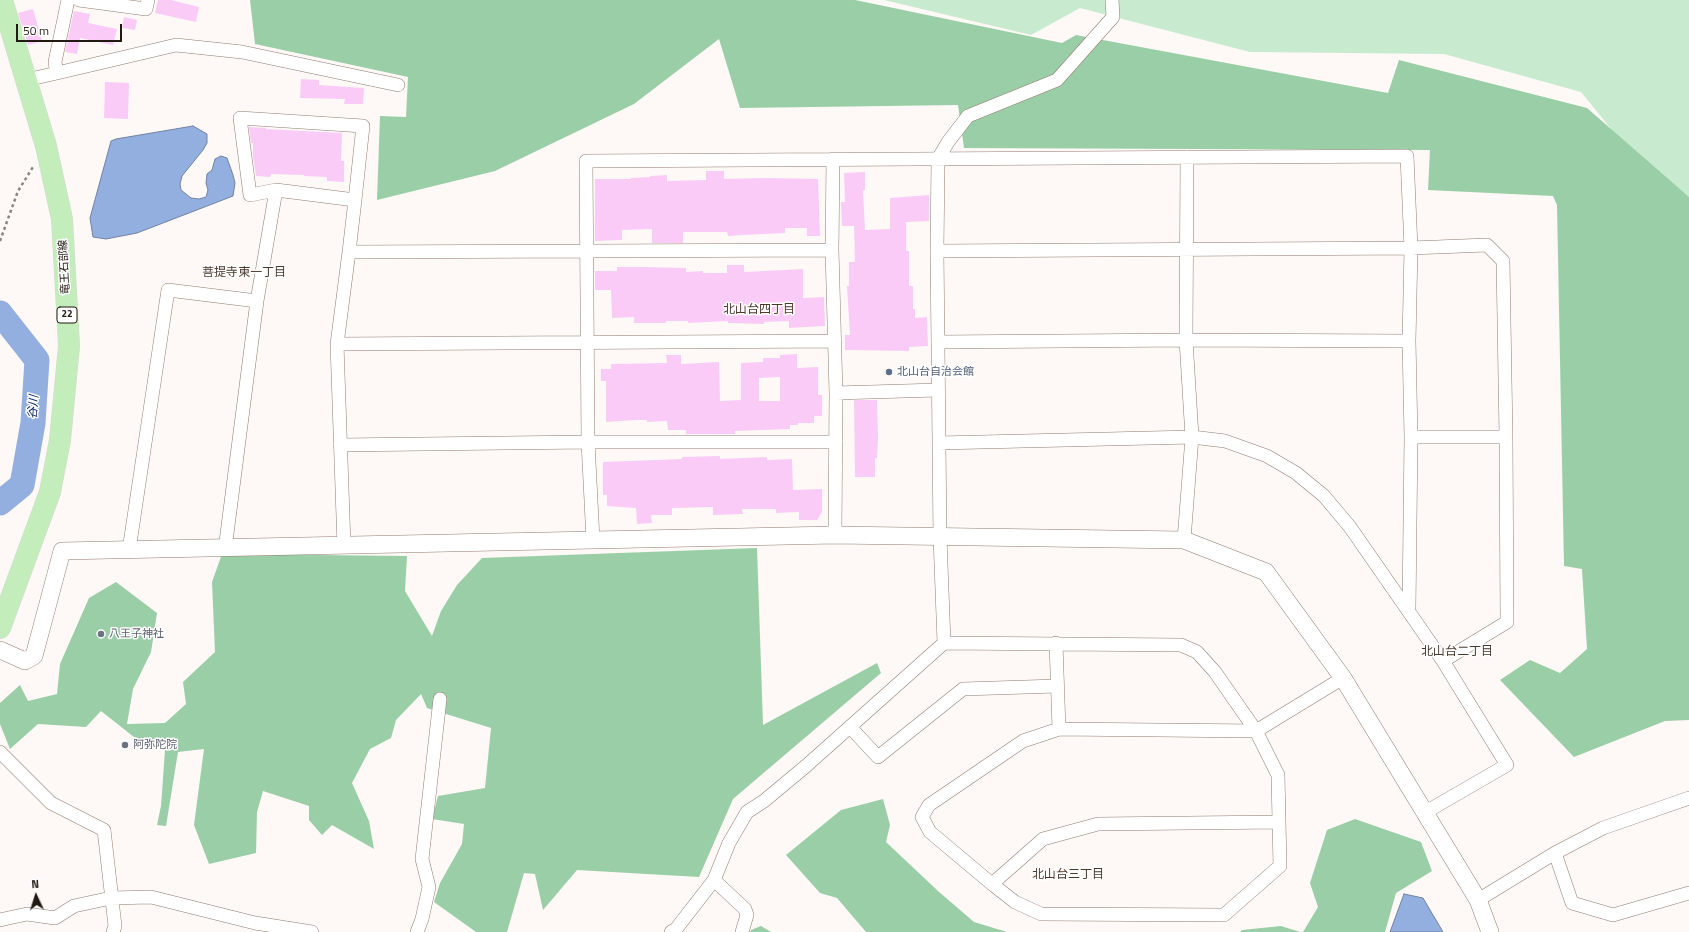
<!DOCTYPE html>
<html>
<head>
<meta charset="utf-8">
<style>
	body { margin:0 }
	#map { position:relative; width:1689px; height:932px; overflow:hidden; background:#fef9f6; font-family:"Titillium Web",sans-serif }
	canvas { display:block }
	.north { position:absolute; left:16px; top:876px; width:40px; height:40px; -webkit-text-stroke:3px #fff; paint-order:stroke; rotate:356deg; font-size:11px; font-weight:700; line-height:16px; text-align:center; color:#221913 }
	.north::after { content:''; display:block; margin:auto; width:14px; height:18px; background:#221913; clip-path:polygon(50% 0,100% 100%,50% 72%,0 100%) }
	.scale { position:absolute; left:16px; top:24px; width:106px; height:18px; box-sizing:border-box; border:2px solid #221913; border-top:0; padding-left:5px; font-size:12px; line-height:14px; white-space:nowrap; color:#221913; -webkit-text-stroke:3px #fff; paint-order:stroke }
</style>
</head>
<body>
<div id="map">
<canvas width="1689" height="932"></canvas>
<div class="north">N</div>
<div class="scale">50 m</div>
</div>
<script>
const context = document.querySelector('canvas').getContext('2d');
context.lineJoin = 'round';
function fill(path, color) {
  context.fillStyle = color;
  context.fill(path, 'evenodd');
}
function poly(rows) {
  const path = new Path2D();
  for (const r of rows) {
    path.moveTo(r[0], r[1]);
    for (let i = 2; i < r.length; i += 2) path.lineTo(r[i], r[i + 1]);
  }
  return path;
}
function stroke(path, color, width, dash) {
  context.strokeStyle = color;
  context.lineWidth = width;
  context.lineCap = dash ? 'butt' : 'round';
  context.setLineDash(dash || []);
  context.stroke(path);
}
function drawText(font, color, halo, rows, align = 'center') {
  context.font = font + ' "Titillium Web","Noto Sans JP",sans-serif';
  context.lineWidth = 3;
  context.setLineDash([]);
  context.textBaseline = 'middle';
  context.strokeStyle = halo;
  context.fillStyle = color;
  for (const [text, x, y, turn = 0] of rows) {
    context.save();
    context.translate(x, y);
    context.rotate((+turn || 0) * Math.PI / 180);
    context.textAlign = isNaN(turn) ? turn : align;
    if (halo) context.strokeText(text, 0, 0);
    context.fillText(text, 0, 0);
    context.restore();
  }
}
fill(poly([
	[884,0,1689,0,1689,197,1620,140,1581,92,1444,54,1250,52,1080,8,1031,35]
]), '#c8ebcf');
fill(poly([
	[250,0,855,0,1062,43,1076,35,1388,93,1399,60,1587,108,1689,197,1689,720,1665,721,1574,757,1500,680,1530,660,1560,673,1587,649,1582,569,1564,566,1557,205,1553,196,1428,190,1430,150,964,148,958,105,740,108,719,39,634,104,495,171,377,200,380,116,406,117,408,77,255,44],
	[757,548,763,725,877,663,881,673,733,799,699,877,577,870,543,910,535,874,524,873,507,932,476,932,434,902,440,883,462,844,464,824,432,819,438,796,485,788,491,728,427,708,421,694,396,720,391,738,370,749,352,783,369,821,374,849,332,825,322,835,309,820,309,806,263,791,257,812,256,853,209,864,194,825,204,749,178,752,166,826,157,825,161,806,165,750,134,737,101,711,86,727,38,724,10,749,0,724,0,703,20,685,28,701,57,694,60,664,89,598,116,582,157,613,151,652,133,689,127,724,165,723,186,704,183,682,215,652,212,582,222,554,407,556,405,591,432,636,441,611,457,585,482,558],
	[883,799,890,825,886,842,938,891,974,922,1007,932,866,932,837,898,820,893,786,855,841,810],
	[1355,819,1421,842,1432,871,1396,893,1385,932,1303,932,1318,907,1310,883,1327,830],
	[761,926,771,932,750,932,751,930],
	[1281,926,1300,932,1240,932,1242,930]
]), '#9acea6');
const water = poly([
	[193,126,207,134,207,143,203,150,182,176,180,184,181,190,191,198,199,199,206,197,208,190,206,183,207,174,212,170,215,159,221,156,227,158,233,175,235,183,233,196,137,233,106,239,93,237,90,218,111,141,116,139,193,126],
	[1404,894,1423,898,1443,932,1390,932,1404,894]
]);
fill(water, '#92afe0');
stroke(water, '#7082a2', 1);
stroke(poly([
	[0,313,37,360,33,423,22,485,0,503]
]), '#92afe0', 25);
fill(poly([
	[158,0,171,0,199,7,196,22,155,13],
	[33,9,42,41,28,45,18,13],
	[74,11,90,14,88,23,117,29,113,45,80,38,77,54,65,52],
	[124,17,137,20,135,30,122,28],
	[301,79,319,80,319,85,364,88,363,104,344,104,345,99,300,98],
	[105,82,129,83,128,119,104,118],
	[249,127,266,128,266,129,342,133,341,161,344,161,344,182,327,181,327,177,304,176,304,175,271,174,270,177,256,176,253,156,253,143,251,143],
	[706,171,724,171,724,179,764,178,818,179,820,236,807,236,807,228,785,228,785,233,742,235,728,236,727,232,683,232,683,243,652,243,652,229,622,230,622,240,595,241,595,179,631,179,631,178,650,177,650,176,667,175,667,181,706,180],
	[865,172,865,190,863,191,865,230,890,229,890,198,929,195,929,221,906,222,906,251,909,251,909,286,913,286,913,309,915,309,915,318,927,317,928,346,909,347,909,351,845,350,845,335,850,335,847,286,849,286,849,262,855,262,854,226,842,226,841,202,845,202,844,173],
	[727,265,744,265,744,272,803,269,803,298,824,297,825,326,789,328,789,321,764,322,764,324,728,323,728,321,688,323,688,321,666,321,666,323,634,323,634,317,612,318,611,290,595,290,595,271,617,271,617,267,643,267,686,268,686,272,703,271,703,273,727,273],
	[797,354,797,368,818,367,818,395,822,395,822,416,814,416,814,423,798,423,798,425,790,425,790,429,735,431,735,434,686,434,686,430,668,430,667,421,647,422,647,420,636,420,606,422,606,381,601,381,601,369,611,369,611,364,667,363,666,355,681,355,681,364,719,362,720,401,741,400,741,363,763,362,763,358,780,358,780,355],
	[780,377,780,401,759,401,759,378],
	[854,400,877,400,878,437,877,458,875,458,875,477,855,477],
	[720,456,720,459,767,457,767,460,792,459,793,490,822,489,822,512,817,520,799,520,799,512,776,513,776,509,742,509,743,514,713,515,713,507,672,508,672,515,651,515,652,523,637,524,636,508,607,506,607,495,603,495,603,462,682,459,682,457]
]), '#facbf7');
const minor = poly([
	[79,0,146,9,148,0],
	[57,73,176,45,242,52,398,85],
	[26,80,57,73,55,62,68,0],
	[833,159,832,250,836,393,835,535],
	[937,251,1411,248,1487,245,1503,261,1506,437,1507,622,1443,661],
	[349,252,832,250],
	[938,342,1186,340,1409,341],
	[337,344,835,341],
	[836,393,938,390],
	[1411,437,1506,437],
	[939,443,1192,437,1225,441,1267,456,1296,473,1324,496,1350,527,1443,661,1507,765,1424,813],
	[340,445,588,442,836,442],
	[593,540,588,442,586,161,1407,156,1411,248,1409,341,1411,437,1409,609],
	[1184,540,1192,437,1186,340,1187,157],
	[344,546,337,344,349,252,355,200,363,126,240,118,250,195,276,190,355,200],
	[225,549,257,301,276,190],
	[129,550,168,290,257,301],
	[944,643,940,537,937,251,938,159,948,142,968,116,1057,80,1113,17,1112,0],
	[1056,643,1059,729],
	[850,727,878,757,963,689,1057,686],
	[0,752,51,803,104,830,115,926,113,932],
	[1555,853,1572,903,1613,915,1689,893],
	[714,880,745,909,747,915,742,932],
	[992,884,1043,839,1098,824,1279,822],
	[1478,900,1555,853,1603,828,1689,798],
	[0,920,27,914,55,918,74,906,111,898,151,897,255,923,312,932],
	[417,932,422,919,429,887,422,859,440,699],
	[671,932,676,929,714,880,729,843,747,812,764,801,806,766,944,643,1181,645,1197,652,1215,672,1256,731,1278,775,1280,866,1224,915,1041,914,1015,902,992,884,930,832,922,817,929,805,1023,741,1059,729,1256,731,1343,678]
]);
const tertiary = poly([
	[0,650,25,661,34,656,62,551,835,535,1184,540,1266,572,1343,678,1478,900,1490,932]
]);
const primary = poly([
	[0,628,50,492,60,440,69,346,62,219,46,146,2,0]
]);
stroke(minor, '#927c6e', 14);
stroke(tertiary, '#927c6e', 18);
stroke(primary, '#d7d6d5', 22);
stroke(poly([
	[0,241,18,191,33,167]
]), '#8b847f', 2.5, [3, 3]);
stroke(minor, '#fff', 13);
stroke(tertiary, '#fff', 17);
stroke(primary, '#c3eebc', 21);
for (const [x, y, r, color] of [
	[889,372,4,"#5c6f8a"],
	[101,634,4,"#6b7280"],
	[125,745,4,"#6b7280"]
]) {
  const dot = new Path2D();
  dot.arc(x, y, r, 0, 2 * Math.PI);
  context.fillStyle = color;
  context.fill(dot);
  stroke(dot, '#fff', 1.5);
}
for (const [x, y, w] of [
	[67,315,20]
]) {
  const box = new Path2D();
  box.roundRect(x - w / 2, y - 8, w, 16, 3);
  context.fillStyle = '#fff';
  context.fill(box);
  stroke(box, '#221913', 1);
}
drawText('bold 10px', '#221913', null, [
	["22",67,315]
]);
drawText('11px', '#221913', '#fff', [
	["竜王石部線",65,267,-93]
]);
drawText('11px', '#4e5e75', '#fff', [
	["北山台自治会館",897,372]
], 'left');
drawText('11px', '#5b616d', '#fff', [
	["八王子神社",109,634],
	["阿弥陀院",133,745]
], 'left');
drawText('12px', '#4b382b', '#fff', [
	["菩提寺東一丁目",244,273],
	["北山台四丁目",759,310],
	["北山台二丁目",1457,652],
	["北山台三丁目",1068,875]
]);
drawText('italic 12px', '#082a63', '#fff', [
	["谷川",34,407,-86]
]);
</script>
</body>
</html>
